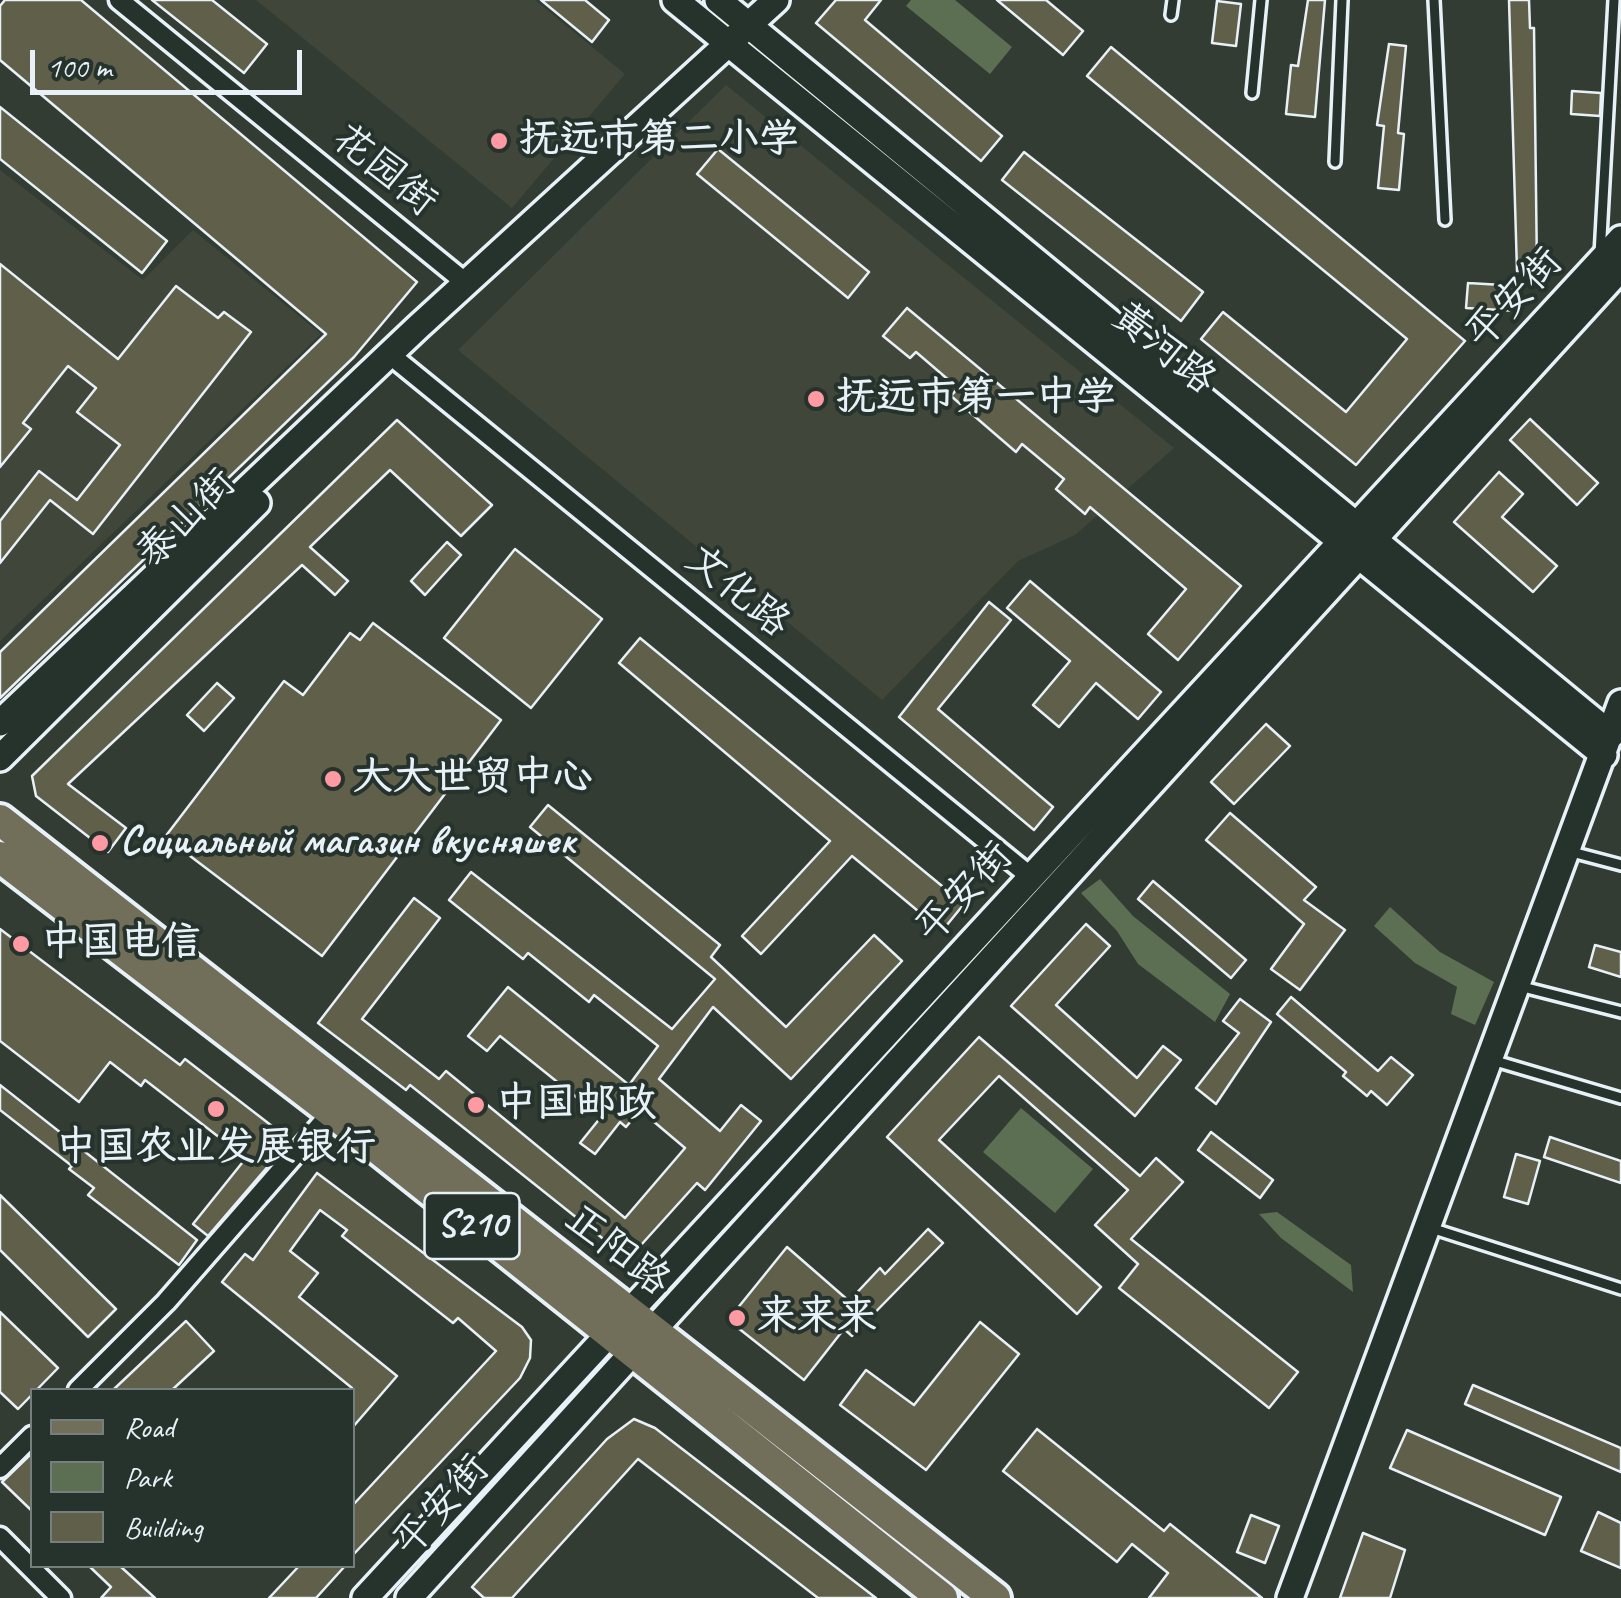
<!DOCTYPE html>
<html>
<head>
<meta charset="utf-8">
<style>
	body { margin:0 }
	#map { position:relative; width:1621px; height:1598px; overflow:hidden; background:#323c33; font-family:Caveat,sans-serif }
	canvas { display:block }
	.legend { position:absolute; left:30px; top:1388px; width:325px; height:180px; box-sizing:border-box; background:#26332d; border:2px solid #747f7e; margin:0; padding:12px 18px; list-style:none; font-size:30px; color:#e8f1f8 }
	.legend li { display:flex; align-items:center; gap:20px; height:50px }
	.legend b { width:50px; border:2px solid #747f7e }
	.scale { position:absolute; left:30px; top:50px; width:272px; height:45px; box-sizing:border-box; border:5px solid #e8f1f8; border-top:0; padding-left:12px; font-size:30px; line-height:35px; white-space:nowrap; color:#e8f1f8; -webkit-text-stroke:8px #26332d; paint-order:stroke }
</style>
</head>
<body>
<div id="map">
<canvas width="1621" height="1598"></canvas>
<ul class="legend">
<li><b style="height:12px;background:#716e59"></b>Road</li>
<li><b style="height:28px;background:#5c6f52"></b>Park</li>
<li><b style="height:28px;background:#605f4a"></b>Building</li>
</ul>
<div class="scale">100 m</div>
</div>
<script>
const context = document.querySelector('canvas').getContext('2d');
context.lineJoin = 'round';
function fill(path, color) {
  context.fillStyle = color;
  context.fill(path, 'evenodd');
}
function poly(rows) {
  const path = new Path2D();
  for (const r of rows) {
    path.moveTo(r[0], r[1]);
    for (let i = 2; i < r.length; i += 2) path.lineTo(r[i], r[i + 1]);
  }
  return path;
}
function stroke(path, color, width, dash) {
  context.strokeStyle = color;
  context.lineWidth = width;
  context.lineCap = dash ? 'butt' : 'round';
  context.setLineDash(dash || []);
  context.stroke(path);
}
function drawText(font, color, halo, rows, align = 'center') {
  context.font = font + ' Caveat,"LXGW WenKai TC",sans-serif';
  context.lineWidth = 8;
  context.setLineDash([]);
  context.textBaseline = 'middle';
  context.strokeStyle = halo;
  context.fillStyle = color;
  for (const [text, x, y, turn = 0] of rows) {
    context.save();
    context.translate(x, y);
    context.rotate((+turn || 0) * Math.PI / 180);
    context.textAlign = isNaN(turn) ? turn : align;
    if (halo) context.strokeText(text, 0, 0);
    context.fillText(text, 0, 0);
    context.restore();
  }
}
fill(poly([
	[256,0,535,0,625,74,512,208],
	[726,85,1174,448,1075,535,1018,561,882,700,458,350],
	[0,170,143,280,193,230,321,334,0,641]
]), '#40463a');
fill(poly([
	[911,0,955,0,1012,47,990,74,906,6],
	[1100,879,1133,916,1230,994,1215,1022,1138,964,1117,931,1081,893],
	[1390,907,1440,952,1494,982,1475,1025,1451,1014,1457,987,1415,963,1374,926],
	[1021,1108,1093,1169,1055,1213,983,1152],
	[1277,1212,1351,1265,1353,1292,1281,1238,1259,1214]
]), '#5c6f52');
const building = poly([
	[5,0,81,0,417,282,354,357,0,698,0,652,326,334,0,60,0,6,5,0],
	[152,0,212,0,267,44,244,73,152,0],
	[541,0,585,0,609,20,592,42,541,0],
	[836,0,881,0,865,20,1002,136,981,161,816,23,836,0],
	[997,0,1046,0,1083,31,1063,55,997,0],
	[1308,0,1325,0,1315,117,1286,114,1291,65,1298,66,1308,0],
	[1509,0,1529,0,1530,28,1534,28,1537,271,1517,271,1509,0],
	[1217,1,1241,4,1236,46,1212,43,1217,1],
	[1389,44,1406,46,1398,133,1404,134,1399,190,1378,188,1384,126,1377,125,1389,44],
	[1111,47,1465,341,1356,465,1201,339,1223,312,1346,412,1407,339,1087,76,1111,47],
	[1572,91,1601,93,1600,116,1571,114,1572,91],
	[0,107,167,241,142,273,0,159,0,107],
	[718,149,869,272,848,298,697,174,718,149],
	[1024,152,1203,292,1181,321,1002,180,1024,152],
	[0,264,118,359,176,286,218,318,224,312,251,332,93,534,50,500,0,563,0,521,39,471,77,500,120,445,77,412,96,388,68,366,23,423,31,429,0,467,0,264],
	[1468,283,1520,286,1518,311,1466,308,1468,283],
	[907,308,1241,586,1178,660,1148,634,1186,589,1090,507,1085,514,1056,489,1064,479,1022,444,1016,452,951,396,958,388,916,352,910,358,883,336,907,308],
	[1530,419,1598,483,1577,505,1510,440,1530,419],
	[397,420,492,505,461,536,390,470,310,547,348,581,335,595,302,565,68,784,126,828,108,852,36,796,32,776,397,420],
	[1499,472,1523,494,1502,517,1557,566,1533,592,1454,522,1499,472],
	[447,542,461,555,425,595,411,581,447,542],
	[515,549,602,619,531,708,444,638,515,549],
	[1030,581,1161,692,1138,719,1096,683,1059,727,1033,705,1070,661,1007,608,1030,581],
	[989,602,1011,620,938,709,1053,807,1034,830,899,717,989,602],
	[373,623,501,720,322,956,165,837,284,681,303,695,350,633,360,640,373,623],
	[640,638,964,904,942,931,852,856,761,954,742,936,830,841,619,663,640,638],
	[217,683,234,698,204,731,187,715,217,683],
	[1266,724,1290,746,1234,804,1211,782,1266,724],
	[548,805,720,945,711,957,786,1027,874,935,902,961,791,1079,713,1007,659,1079,720,1131,741,1105,761,1121,705,1190,697,1183,632,1255,626,1257,410,1085,406,1090,318,1023,414,898,440,918,362,1019,439,1079,446,1071,625,1218,685,1148,640,1110,626,1127,620,1122,595,1154,580,1143,601,1117,500,1036,487,1051,468,1036,508,987,629,1085,658,1046,594,995,589,1002,528,953,523,959,449,900,471,872,672,1029,715,979,530,827,548,805],
	[1230,813,1316,887,1304,900,1345,930,1300,990,1271,969,1304,924,1206,840,1230,813],
	[1153,881,1246,960,1231,978,1138,899,1153,881],
	[1086,924,1110,946,1056,1005,1137,1078,1163,1046,1181,1060,1135,1116,1011,1006,1086,924],
	[0,929,180,1065,185,1059,272,1126,264,1136,282,1150,208,1236,193,1224,246,1158,145,1080,141,1086,110,1062,79,1102,0,1041,0,929],
	[1595,945,1621,952,1621,977,1589,967,1595,945],
	[1291,997,1378,1071,1391,1057,1413,1075,1387,1105,1371,1091,1367,1096,1343,1076,1346,1072,1277,1014,1291,997],
	[1240,999,1271,1022,1216,1104,1196,1088,1239,1033,1223,1021,1240,999],
	[979,1037,1140,1176,1156,1158,1183,1182,1131,1239,1298,1372,1269,1408,1119,1288,1138,1264,1095,1225,1128,1190,999,1076,939,1140,1101,1287,1077,1314,887,1137,979,1037],
	[0,1085,197,1240,179,1265,88,1195,94,1188,69,1169,72,1166,0,1110,0,1085],
	[1211,1132,1273,1180,1260,1198,1198,1150,1211,1132],
	[1550,1137,1621,1161,1621,1183,1544,1157,1550,1137],
	[1516,1154,1540,1161,1528,1204,1504,1197,1516,1154],
	[317,1173,522,1327,531,1340,530,1358,520,1378,352,1556,352,1506,496,1351,458,1318,453,1323,342,1236,347,1230,320,1210,290,1251,318,1273,299,1297,397,1376,352,1428,352,1388,222,1282,245,1254,253,1260,317,1173],
	[0,1195,116,1309,88,1337,0,1250,0,1195],
	[928,1229,943,1243,852,1336,844,1329,804,1380,728,1320,787,1247,849,1301,880,1268,885,1274,928,1229],
	[0,1312,58,1368,18,1409,0,1392,0,1312],
	[186,1321,214,1351,172,1390,113,1390,186,1321],
	[980,1322,1019,1354,926,1470,840,1405,866,1370,914,1405,980,1322],
	[1473,1385,1621,1448,1621,1472,1465,1404,1473,1385],
	[634,1419,655,1428,876,1598,818,1598,638,1459,512,1598,484,1598,472,1587,607,1439,634,1419],
	[1037,1429,1164,1531,1170,1524,1262,1598,1149,1598,1168,1573,1132,1544,1117,1562,1003,1471,1037,1429],
	[1407,1430,1561,1497,1545,1535,1390,1468,1407,1430],
	[32,1453,32,1511,2,1482,32,1453],
	[1598,1512,1621,1523,1621,1568,1581,1551,1598,1512],
	[1251,1515,1279,1526,1265,1563,1237,1552,1251,1515],
	[1363,1533,1405,1550,1390,1598,1340,1598,1363,1533],
	[89,1566,120,1566,155,1598,101,1598,111,1587,89,1566],
	[299,1566,345,1566,316,1598,269,1598,299,1566]
]);
fill(building, '#605f4a');
stroke(building, '#e8f1f8', 2.5);
const lane = poly([
	[1434,0,1445,220],
	[1171,15,1173,0],
	[1252,93,1261,0],
	[1335,162,1342,0],
	[1600,255,1614,0],
	[1568,851,1621,865],
	[1519,986,1621,1012],
	[1492,1060,1621,1098],
	[1431,1228,1621,1289]
]);
const street = poly([
	[119,0,466,283],
	[399,362,1031,877],
	[78,1390,166,1302,332,1112],
	[0,1468,32,1436],
	[0,1537,61,1598]
]);
const secondary = poly([
	[675,0,1604,755],
	[718,0,1611,735],
	[0,723,418,327,776,0],
	[0,758,257,503],
	[365,1598,1621,239],
	[409,1598,1621,268],
	[1290,1598,1621,703]
]);
const primary = poly([
	[0,820,995,1598],
	[0,857,332,1112,942,1598]
]);
stroke(lane, '#e8f1f8', 16);
stroke(street, '#e8f1f8', 25);
stroke(secondary, '#e8f1f8', 32);
stroke(primary, '#e8f1f8', 38);
stroke(lane, '#26332d', 9);
stroke(street, '#26332d', 18);
stroke(secondary, '#26332d', 25);
stroke(primary, '#716e59', 30);
for (const [x, y, r, color] of [
	[499,141,10,"#ff9aa2"],
	[816,399,10,"#ff9aa2"],
	[333,779,10,"#ff9aa2"],
	[100,843,10,"#ff9aa2"],
	[21,944,10,"#ff9aa2"],
	[476,1105,10,"#ff9aa2"],
	[216,1109,10,"#ff9aa2"],
	[737,1318,10,"#ff9aa2"]
]) {
  const dot = new Path2D();
  dot.arc(x, y, r, 0, 2 * Math.PI);
  context.fillStyle = color;
  context.fill(dot);
  stroke(dot, '#26332d', 4);
}
for (const [x, y, w] of [
	[472,1226,95]
]) {
  const box = new Path2D();
  box.roundRect(x - w / 2, y - 33, w, 66, 8);
  context.fillStyle = '#26332d';
  context.fill(box);
  stroke(box, '#e8f1f8', 2.5);
}
drawText('bold 38px', '#e8f1f8', null, [
	["S210",472,1226]
]);
drawText('bold 40px', '#e8f1f8', '#26332d', [
	["抚远市第二小学",519,141],
	["抚远市第一中学",836,399],
	["大大世贸中心",353,779],
	["Социальный магазин вкусняшек",120,843],
	["中国电信",41,944],
	["中国邮政",496,1105],
	["中国农业发展银行",216,1149,"center"],
	["来来来",757,1318]
], 'left');
drawText('40px', '#e8f1f8', '#26332d', [
	["花园街",384,171,39],
	["平安街",1515,299,-47],
	["黄河路",1163,349,39],
	["泰山街",187,519,-45],
	["文化路",737,592,39],
	["平安街",965,893,-47],
	["正阳路",617,1251,38],
	["平安街",442,1506,-48]
]);
</script>
</body>
</html>
